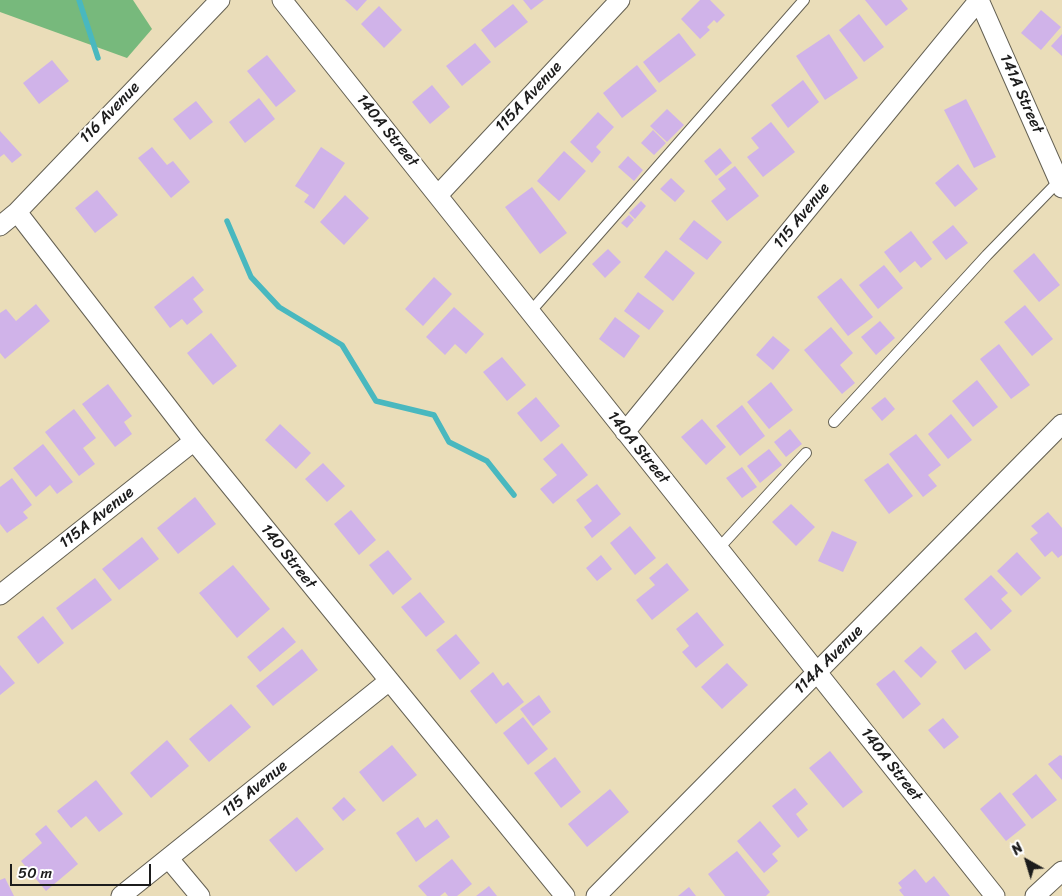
<!DOCTYPE html>
<html>
<head>
<meta charset="utf-8">
<style>
	body { margin:0 }
	#map { position:relative; width:1062px; height:896px; overflow:hidden; background:#eaddb9; font-family:Sriracha,sans-serif }
	canvas { display:block }
	.north { position:absolute; left:1002px; top:836px; width:50px; height:50px; -webkit-text-stroke:4px #fff; paint-order:stroke; rotate:321deg; font-size:14px; font-weight:700; line-height:20px; text-align:center; color:#1c1c1c }
	.north::after { content:''; display:block; margin:auto; width:18px; height:22px; background:#1c1c1c; clip-path:polygon(50% 0,100% 100%,50% 72%,0 100%) }
	.scale { position:absolute; left:10px; top:864px; width:141px; height:22px; box-sizing:border-box; border:2px solid #1c1c1c; border-top:0; padding-left:6px; font-size:15px; line-height:18px; white-space:nowrap; color:#1c1c1c; -webkit-text-stroke:4px #fff; paint-order:stroke }
</style>
</head>
<body>
<div id="map">
<canvas width="1062" height="896"></canvas>
<div class="north">N</div>
<div class="scale">50 m</div>
</div>
<script>
const context = document.querySelector('canvas').getContext('2d');
context.lineJoin = 'round';
function fill(path, color) {
  context.fillStyle = color;
  context.fill(path, 'evenodd');
}
function poly(rows) {
  const path = new Path2D();
  for (const r of rows) {
    path.moveTo(r[0], r[1]);
    for (let i = 2; i < r.length; i += 2) path.lineTo(r[i], r[i + 1]);
  }
  return path;
}
function stroke(path, color, width, dash) {
  context.strokeStyle = color;
  context.lineWidth = width;
  context.lineCap = dash ? 'butt' : 'round';
  context.setLineDash(dash || []);
  context.stroke(path);
}
function drawText(font, color, halo, rows, align = 'center') {
  context.font = font + ' Sriracha,sans-serif';
  context.lineWidth = 4.5;
  context.setLineDash([]);
  context.textBaseline = 'middle';
  context.strokeStyle = halo;
  context.fillStyle = color;
  for (const [text, x, y, turn = 0] of rows) {
    context.save();
    context.translate(x, y);
    context.rotate((+turn || 0) * Math.PI / 180);
    context.textAlign = isNaN(turn) ? turn : align;
    if (halo) context.strokeText(text, 0, 0);
    context.fillText(text, 0, 0);
    context.restore();
  }
}
fill(poly([
	[0,0,133,0,152,29,127,58,0,12]
]), '#77b97c');
stroke(poly([
	[79,0,98,58],
	[227,221,251,277,279,307,342,345,376,401,434,415,449,442,487,461,514,495]
]), '#49b8bf', 5.5);
fill(poly([
	[345,0,367,0,357,11],
	[523,0,544,0,531,10],
	[700,0,710,0,725,15,717,23,714,20,707,27,710,30,700,39,681,19],
	[865,0,901,0,908,9,886,26],
	[513,4,528,22,495,48,481,30],
	[379,6,402,30,384,48,361,24],
	[1041,10,1061,27,1041,50,1021,33],
	[859,14,884,47,864,62,839,30],
	[679,33,696,55,659,83,643,62],
	[829,34,858,78,825,100,796,56],
	[1062,34,1062,56,1051,46],
	[475,43,491,62,462,86,446,66],
	[267,55,296,91,276,107,247,71],
	[52,60,69,81,39,104,23,83],
	[637,65,657,91,622,118,603,93],
	[803,80,819,102,788,128,771,105],
	[432,85,450,107,430,124,412,102],
	[259,98,275,119,245,143,229,122],
	[966,99,996,157,974,168,944,110],
	[196,101,213,122,190,140,173,119],
	[667,109,684,125,667,142,650,126],
	[598,112,614,127,596,147,601,152,592,163,570,142],
	[771,122,795,152,763,177,747,157,759,148,751,138],
	[653,130,666,143,654,155,641,143],
	[0,131,22,155,12,163,4,154,0,157],
	[152,147,167,165,173,161,190,182,171,198,138,158],
	[321,147,345,163,314,209,304,202,309,195,295,186],
	[720,148,732,163,716,176,704,161],
	[564,151,586,171,559,201,537,181],
	[628,156,643,170,634,181,618,167],
	[958,164,978,189,955,207,935,183],
	[735,166,759,196,727,221,711,201,726,189,718,179],
	[671,178,685,191,675,202,660,189],
	[532,187,567,233,540,254,505,207],
	[97,190,118,215,95,233,75,208],
	[345,195,369,218,344,245,320,222],
	[641,201,646,206,635,219,629,213],
	[629,215,634,220,627,228,621,223],
	[694,220,722,242,707,260,679,239],
	[953,225,968,243,946,260,932,242],
	[911,231,932,259,921,268,915,261,900,273,884,252],
	[608,249,621,262,605,278,592,264],
	[666,250,695,273,673,301,644,277],
	[1034,253,1060,285,1039,302,1013,271],
	[884,265,903,288,878,309,859,285],
	[193,276,204,290,193,299,203,312,187,325,182,319,170,328,154,307],
	[434,277,452,294,423,326,405,309],
	[841,278,873,317,848,336,817,297],
	[638,292,664,311,649,330,624,311],
	[36,304,50,321,5,359,0,353,0,313,6,309,16,321],
	[1025,305,1053,339,1032,356,1004,322],
	[454,307,484,334,466,354,455,344,445,355,426,337],
	[615,317,640,336,624,358,599,339],
	[880,321,895,338,876,355,861,337],
	[831,327,853,353,840,365,855,383,842,394,804,350],
	[211,333,237,366,213,385,187,353],
	[773,336,790,350,773,370,756,355],
	[999,344,1030,385,1011,399,980,359],
	[502,357,526,385,507,401,483,372],
	[977,380,998,407,973,427,952,401],
	[771,382,793,410,769,429,747,402],
	[108,384,132,416,124,422,132,434,115,447,82,404],
	[536,397,560,426,541,442,517,413],
	[885,397,895,409,882,421,871,408],
	[742,405,765,436,740,456,716,426],
	[74,409,96,438,83,448,95,464,79,476,45,432],
	[951,414,972,440,948,459,928,434],
	[702,419,726,447,706,465,681,437],
	[280,424,311,453,296,469,265,440],
	[790,429,802,444,786,457,774,442],
	[916,434,941,465,928,475,937,486,923,497,889,454],
	[562,443,588,475,553,504,540,489,557,475,543,459],
	[43,444,73,482,57,494,50,485,36,497,13,468],
	[769,449,782,465,760,483,747,466],
	[323,463,345,486,327,502,305,479],
	[888,463,913,496,889,514,864,480],
	[742,467,757,487,742,498,726,478],
	[12,478,32,505,23,512,28,518,7,533,0,524,0,487],
	[597,484,621,514,592,538,584,527,592,521,576,500],
	[195,497,216,524,178,554,157,528],
	[791,504,815,527,796,546,772,522],
	[351,510,376,540,359,555,334,524],
	[1048,512,1062,528,1062,555,1058,558,1052,551,1045,557,1030,539,1038,533,1031,526],
	[630,526,656,558,635,575,610,543],
	[832,531,857,542,843,572,818,561],
	[142,537,159,559,119,590,102,569],
	[388,550,412,579,393,595,369,565],
	[1017,552,1041,578,1021,596,997,571],
	[601,555,612,569,597,581,586,568],
	[667,563,689,590,652,620,636,600,655,585,649,578],
	[233,565,270,609,237,638,199,593],
	[991,575,1008,593,1001,599,1012,611,991,630,964,599],
	[95,578,112,600,72,630,56,608],
	[420,592,445,622,426,637,401,607],
	[697,612,724,645,696,668,682,652,689,646,676,629],
	[43,616,64,643,38,664,17,637],
	[283,627,296,642,260,672,247,657],
	[976,632,991,650,965,670,951,651],
	[456,634,480,663,460,680,436,650],
	[921,646,937,662,921,678,904,661],
	[302,649,318,670,273,706,256,686],
	[727,663,748,685,722,709,701,687],
	[0,665,15,683,0,695],
	[894,670,921,704,903,719,876,684],
	[493,672,503,686,508,682,524,702,496,724,470,691],
	[539,695,551,712,533,726,520,709],
	[231,704,251,727,209,762,189,739],
	[523,717,548,749,528,765,503,733],
	[943,718,959,737,944,749,928,730],
	[167,740,189,766,151,798,130,773],
	[392,745,417,775,383,802,359,772],
	[830,751,863,792,843,808,809,768],
	[1060,755,1062,756,1062,780,1048,764],
	[555,757,581,792,561,808,534,773],
	[1036,774,1057,800,1032,819,1012,794],
	[96,780,123,814,99,832,86,816,71,828,57,811],
	[795,788,808,804,796,814,808,830,798,838,772,806],
	[610,789,629,812,587,847,568,824],
	[1000,792,1026,825,1006,841,980,809],
	[344,797,356,810,343,821,332,808],
	[297,817,324,849,296,872,269,840],
	[418,817,425,828,437,819,450,837,416,862,396,833],
	[760,821,781,846,772,854,778,861,764,873,737,841],
	[46,825,78,864,46,891,21,861,42,843,35,834],
	[737,851,770,892,766,896,725,896,708,874],
	[452,859,472,884,457,896,448,896,445,892,440,896,427,896,418,886],
	[915,869,926,883,934,876,950,896,904,896,899,890,902,888,898,883],
	[5,878,14,896,0,896,0,880],
	[489,886,497,896,476,896],
	[689,887,696,896,678,896]
]), '#d0b3e9');
const service = poly([
	[531,311,804,0],
	[834,422,987,255,1059,181],
	[719,548,806,453]
]);
const minor = poly([
	[282,0,995,896],
	[979,0,1062,188],
	[439,194,620,0],
	[17,212,194,441,565,896],
	[0,226,17,212,220,0],
	[625,432,979,0],
	[0,595,194,441],
	[169,859,200,896],
	[121,896,389,681],
	[596,896,1062,424],
	[1035,896,1062,871]
]);
stroke(service, '#646053', 12);
stroke(minor, '#646053', 21);
stroke(service, '#fff', 10);
stroke(minor, '#fff', 19);
drawText('16px', '#1c1c1c', '#fff', [
	["141A Street",1021,94,66],
	["115A Avenue",529,97,-47],
	["116 Avenue",110,113,-46],
	["140A Street",387,131,51],
	["115 Avenue",802,216,-51],
	["140A Street",638,448,51],
	["115A Avenue",97,518,-38],
	["140 Street",288,557,51],
	["114A Avenue",829,660,-45],
	["140A Street",891,765,52],
	["115 Avenue",255,789,-39]
]);
</script>
</body>
</html>
